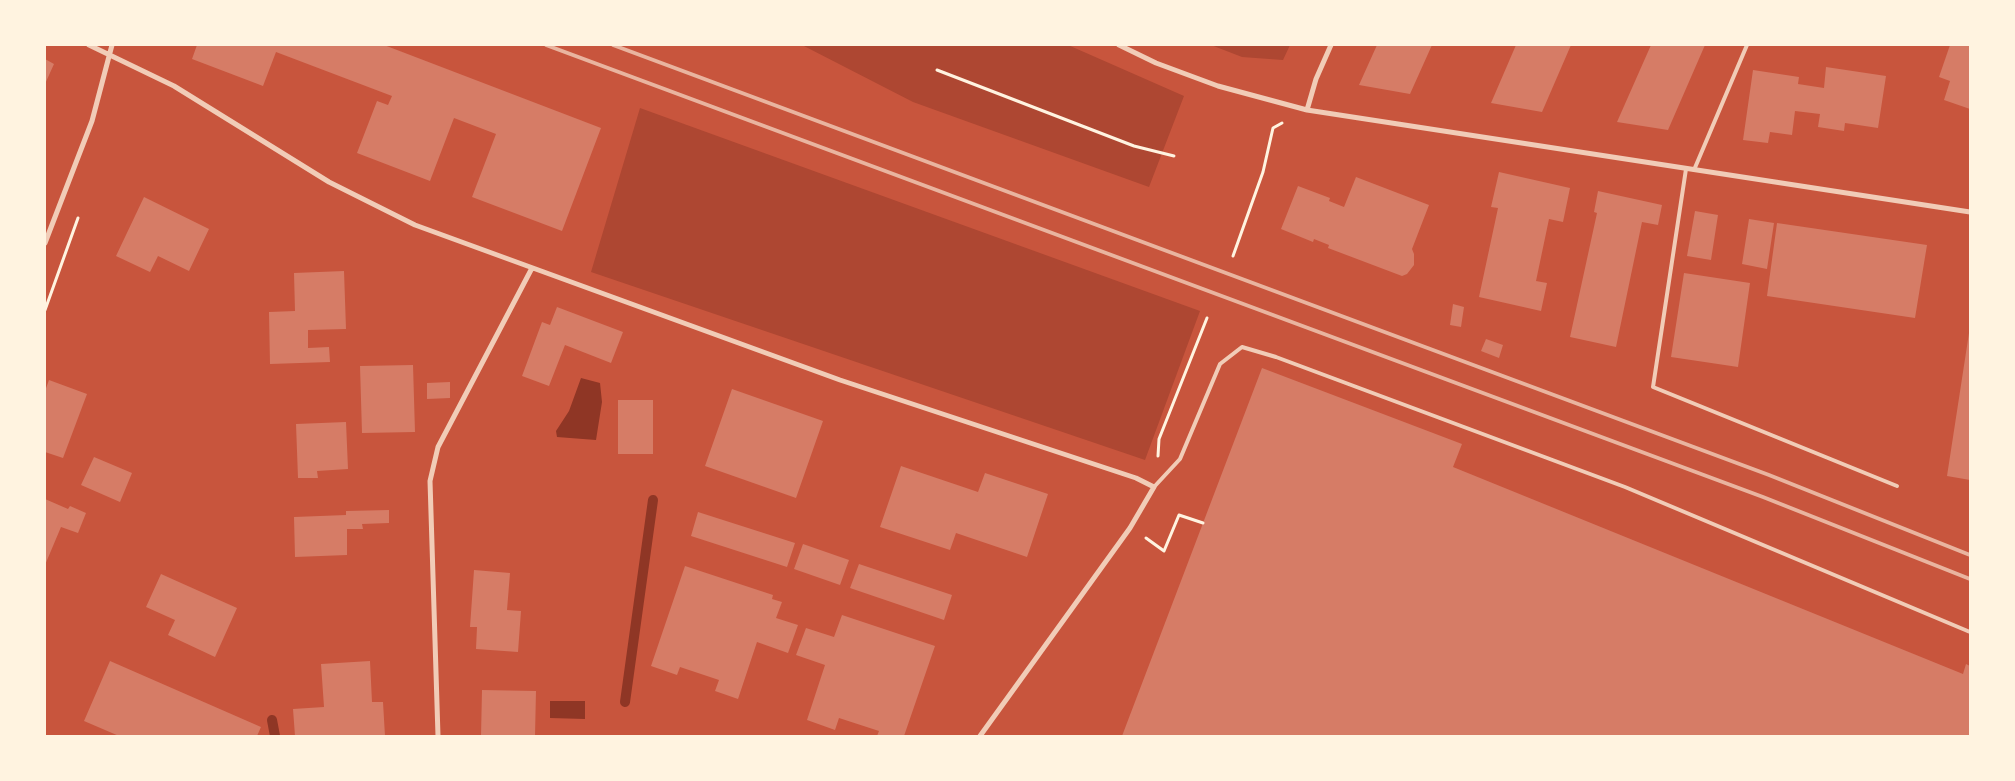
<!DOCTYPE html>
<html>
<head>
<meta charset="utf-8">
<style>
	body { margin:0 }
	#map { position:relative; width:2015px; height:781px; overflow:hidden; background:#c8553d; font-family:"Alegreya Sans",sans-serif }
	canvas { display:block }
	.frame { position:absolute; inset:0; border:46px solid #fff3e0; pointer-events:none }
</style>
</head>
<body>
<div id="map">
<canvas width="2015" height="781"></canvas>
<div class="frame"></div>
</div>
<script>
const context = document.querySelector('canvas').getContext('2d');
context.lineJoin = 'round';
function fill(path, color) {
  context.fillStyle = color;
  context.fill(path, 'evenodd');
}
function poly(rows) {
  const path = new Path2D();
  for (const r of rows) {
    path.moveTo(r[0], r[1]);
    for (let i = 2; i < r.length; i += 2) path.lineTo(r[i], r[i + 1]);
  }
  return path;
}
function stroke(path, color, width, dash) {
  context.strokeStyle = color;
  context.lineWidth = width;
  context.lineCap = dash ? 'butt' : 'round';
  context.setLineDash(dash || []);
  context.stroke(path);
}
fill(poly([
	[802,45,1068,45,1184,96,1149,187,913,102],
	[1211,45,1290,45,1283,60,1242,57],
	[640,108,1200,311,1145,460,591,272]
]), '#ae4732');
fill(poly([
	[581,378,600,383,602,402,596,440,557,437,556,431,569,411],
	[550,701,585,701,585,719,550,718]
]), '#8f3625');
stroke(poly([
	[625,702,653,500],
	[272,720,275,736]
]), '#8f3625', 10);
fill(poly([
	[197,45,384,45,601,128,562,231,472,197,496,134,454,118,430,181,357,153,377,101,388,105,392,96,276,52,263,86,192,59],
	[1377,45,1432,45,1410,94,1359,85],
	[1516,45,1571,45,1542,112,1491,103],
	[1651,45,1705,45,1668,130,1617,122],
	[1950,45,1970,45,1970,109,1944,100,1950,81,1939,77],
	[45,59,54,64,45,84],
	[1826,67,1886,76,1878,128,1845,123,1844,131,1818,127,1820,114,1795,111,1792,135,1770,132,1768,143,1743,140,1753,70,1799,77,1798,84,1824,88],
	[1499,172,1570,188,1563,222,1549,219,1536,281,1547,283,1541,311,1479,297,1498,208,1491,207],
	[1356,177,1429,205,1412,249,1414,254,1414,265,1407,274,1402,276,1328,248,1329,245,1314,239,1313,242,1281,229,1298,186,1330,198,1329,201,1344,207],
	[1598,191,1662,205,1658,225,1642,222,1616,347,1570,337,1597,213,1594,212],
	[144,197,209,229,189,271,158,256,150,272,116,256],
	[1695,211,1718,215,1711,260,1687,256],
	[1749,219,1774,223,1767,269,1742,264],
	[1777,223,1927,245,1915,318,1767,296],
	[344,271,346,329,308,330,308,348,329,347,330,362,270,364,269,312,295,311,294,273],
	[1684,273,1750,283,1738,367,1671,357],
	[1453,304,1464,307,1461,327,1450,325],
	[557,307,623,332,611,363,565,345,549,386,522,376,542,322,550,325],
	[1969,333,1970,333,1970,480,1947,476],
	[1486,339,1503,345,1499,358,1481,351],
	[413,365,415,432,362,433,360,366],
	[1262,368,1462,444,1453,467,1963,674,1966,664,1970,666,1970,736,1122,736],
	[49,380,87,394,63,458,45,452,45,391],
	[450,382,450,398,427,399,427,383],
	[732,389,823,421,796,498,705,466],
	[618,400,653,400,653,454,618,454],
	[346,422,348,469,317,471,318,478,298,478,296,424],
	[94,457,132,473,120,502,81,485],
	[901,466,978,492,985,473,1048,494,1027,557,956,533,950,550,880,527],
	[45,499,68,509,70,506,86,513,78,533,61,527,45,565],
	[389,510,389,523,362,524,363,529,347,529,347,555,295,557,294,517,346,515,346,511],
	[698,512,795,543,787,567,691,536],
	[803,544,849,560,840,585,794,569],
	[859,564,952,595,944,620,850,588],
	[685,566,773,595,772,599,782,602,776,618,798,625,788,653,757,642,738,699,715,691,719,680,680,667,677,675,651,666],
	[474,570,510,573,507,610,521,611,518,652,476,649,477,627,470,627],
	[161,574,237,608,215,657,168,635,175,620,146,607],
	[842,615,935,646,904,736,877,736,879,731,839,718,835,730,807,720,825,665,796,655,806,628,834,637],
	[110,661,261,727,257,736,119,736,84,721],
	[370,661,372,702,383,702,385,736,295,736,293,709,324,707,321,664],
	[482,690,536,691,535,736,481,736]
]), '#d67c66');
stroke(poly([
	[937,70,1134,146,1174,156],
	[1233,256,1263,172,1273,128,1282,123],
	[45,310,78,218],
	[1158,456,1159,439,1207,318],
	[1146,538,1164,551,1179,515,1203,523]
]), '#fff3e0', 3);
stroke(poly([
	[1686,169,1653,387,1897,486],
	[1694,170,1747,45],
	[1154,487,1180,459,1220,364,1242,347,1276,357,1625,487,1970,632]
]), '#f1ccb7', 4);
stroke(poly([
	[89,45,174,86,329,182,415,225,840,380,1136,478,1154,487,1130,528,980,736],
	[1119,45,1156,63,1218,86,1307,110,1970,212],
	[1307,110,1316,79,1331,45],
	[45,243,92,121,112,45],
	[438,736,430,481,438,447,532,268]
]), '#f1ccb7', 5);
stroke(poly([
	[546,45,1763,497,1970,579],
	[613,45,1769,475,1970,555]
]), '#e9b49f', 4);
</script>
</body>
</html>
